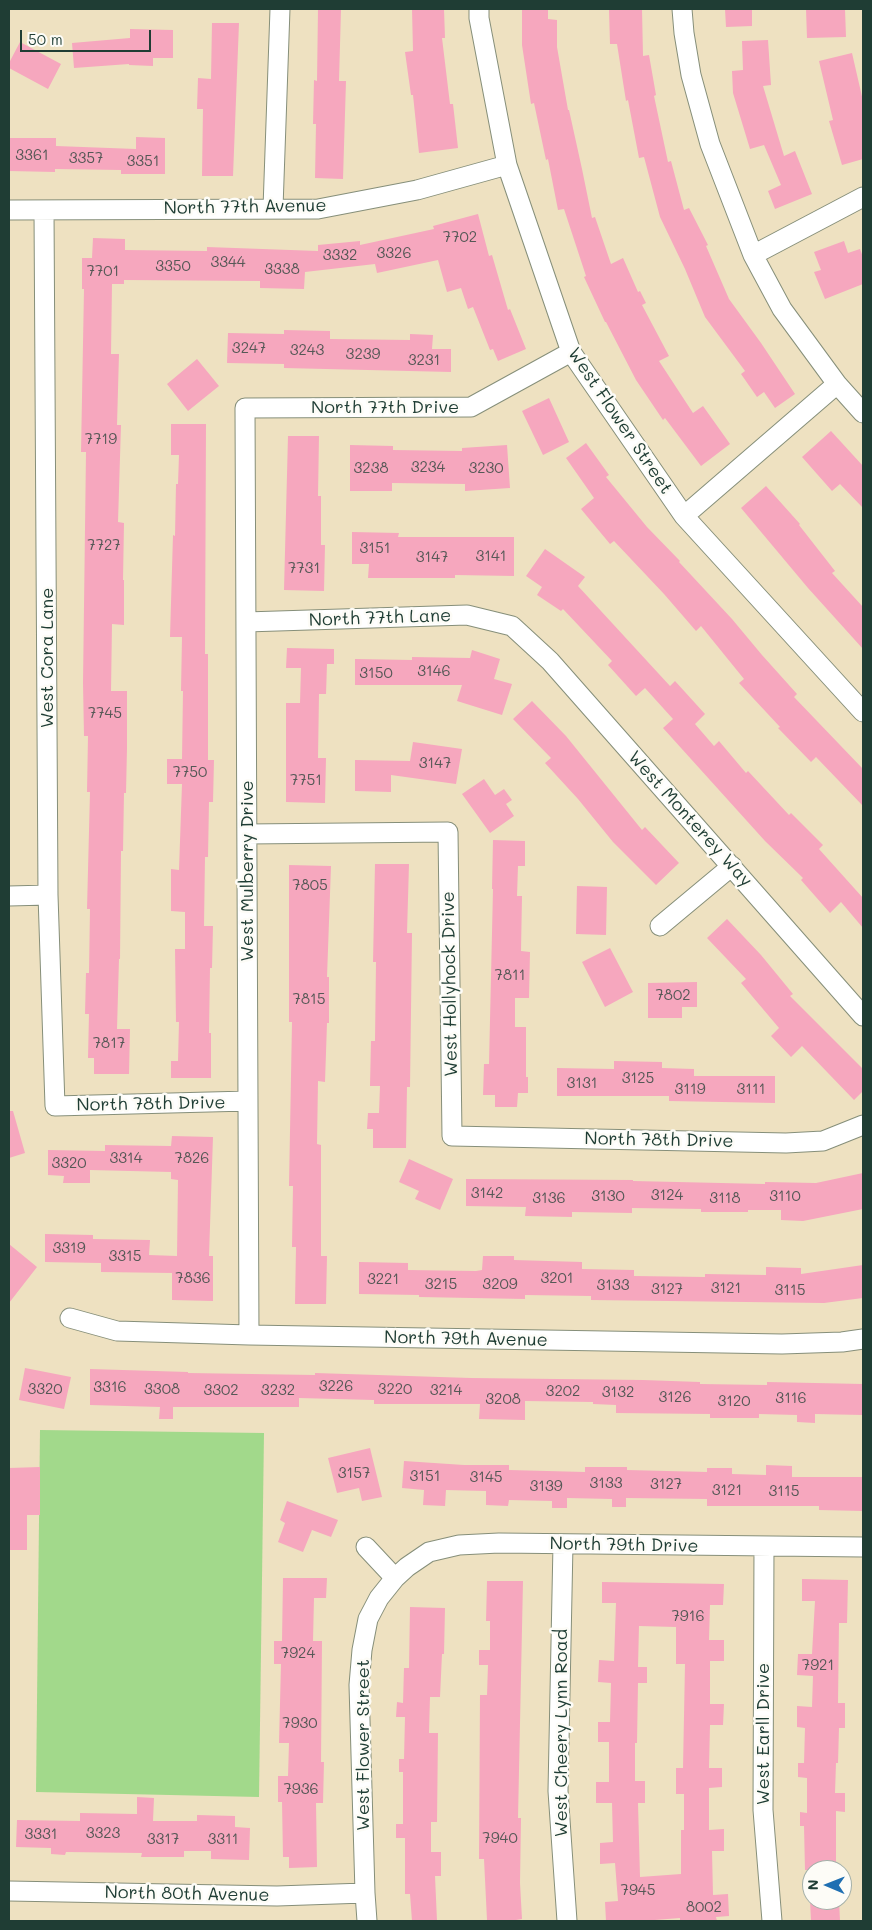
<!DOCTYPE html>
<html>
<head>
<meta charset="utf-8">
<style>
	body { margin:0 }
	#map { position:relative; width:872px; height:1930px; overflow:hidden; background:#eee1c1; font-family:Mali,sans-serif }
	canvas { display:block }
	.frame { position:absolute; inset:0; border:10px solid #1f3d34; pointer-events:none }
	.north { position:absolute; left:802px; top:1860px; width:50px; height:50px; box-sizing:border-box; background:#fdfcf7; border:1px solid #a4b0a9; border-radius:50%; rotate:271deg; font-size:14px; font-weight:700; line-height:20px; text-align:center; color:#1f3d34 }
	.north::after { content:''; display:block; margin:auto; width:18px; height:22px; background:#1f6fb2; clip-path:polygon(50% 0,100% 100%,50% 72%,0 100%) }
	.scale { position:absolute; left:20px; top:30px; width:131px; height:22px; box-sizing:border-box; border:2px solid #1f3d34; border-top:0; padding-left:6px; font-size:15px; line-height:18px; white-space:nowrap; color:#1f3d34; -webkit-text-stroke:4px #fdfcf7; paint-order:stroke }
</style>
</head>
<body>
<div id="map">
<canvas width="872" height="1930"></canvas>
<div class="frame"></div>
<div class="north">N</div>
<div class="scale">50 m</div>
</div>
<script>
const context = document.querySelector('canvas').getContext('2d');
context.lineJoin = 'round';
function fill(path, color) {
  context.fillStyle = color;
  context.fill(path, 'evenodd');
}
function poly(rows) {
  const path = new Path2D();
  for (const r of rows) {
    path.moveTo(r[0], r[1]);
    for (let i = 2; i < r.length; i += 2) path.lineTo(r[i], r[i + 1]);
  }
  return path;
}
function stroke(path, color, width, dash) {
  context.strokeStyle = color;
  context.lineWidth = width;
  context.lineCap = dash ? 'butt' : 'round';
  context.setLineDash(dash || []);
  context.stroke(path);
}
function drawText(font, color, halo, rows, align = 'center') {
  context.font = font + ' Mali,sans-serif';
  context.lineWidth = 5;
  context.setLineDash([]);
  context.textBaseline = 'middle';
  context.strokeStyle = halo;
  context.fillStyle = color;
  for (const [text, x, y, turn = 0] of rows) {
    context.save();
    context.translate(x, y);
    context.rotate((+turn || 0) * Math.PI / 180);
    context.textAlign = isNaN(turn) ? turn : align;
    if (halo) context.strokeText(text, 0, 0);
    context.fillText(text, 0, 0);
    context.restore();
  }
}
fill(poly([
	[40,1430,264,1433,259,1797,36,1792]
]), '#a2d98b');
fill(poly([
	[318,9,341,9,339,81,346,81,343,179,315,178,316,124,313,124,314,80,317,81],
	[412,9,444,9,445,38,442,38,450,104,453,104,458,148,419,153,413,95,411,95,405,52,413,51],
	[522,9,548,9,548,19,557,20,557,47,568,110,569,110,582,169,592,218,595,217,611,264,623,258,638,292,640,291,646,303,642,305,669,356,659,361,693,413,703,406,730,444,701,466,665,418,663,420,636,380,606,322,605,322,584,277,586,276,564,209,558,210,548,159,546,160,534,103,531,104,522,45],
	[609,9,642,9,643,56,649,55,656,95,654,96,668,162,671,161,684,210,689,208,708,245,706,246,729,299,761,343,795,394,775,408,764,392,757,397,741,374,745,371,705,317,685,269,660,217,644,157,639,158,628,100,626,101,617,44,610,44],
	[725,9,752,9,752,26,726,27],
	[806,9,845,9,846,37,807,38],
	[212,23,239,23,233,176,202,176,203,109,197,109,198,78,211,79],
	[130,29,173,30,173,58,153,58,153,66,129,65,129,64,74,68,72,43,130,38],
	[768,40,771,85,763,86,784,156,795,151,812,194,775,209,768,191,781,185,764,145,750,149,733,93,732,71,743,70,742,41],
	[20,42,61,64,48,89,9,68,9,63],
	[852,53,863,101,863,159,842,165,829,121,833,120,819,61],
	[136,137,165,138,165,174,121,174,121,170,55,169,55,172,9,171,9,138,56,138,56,146,136,149],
	[478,214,489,256,492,255,508,310,510,309,526,349,498,361,493,349,490,350,473,307,468,309,461,288,447,292,438,260,377,273,375,264,305,272,304,289,260,288,260,281,124,280,124,284,112,284,111,354,119,354,117,425,121,425,118,522,124,523,123,580,124,580,124,625,112,624,111,691,127,691,127,748,126,793,124,793,123,851,121,851,120,959,119,959,117,1029,130,1029,129,1074,94,1074,94,1058,88,1058,89,1014,85,1014,86,973,89,973,90,909,87,909,90,792,87,792,88,736,84,736,83,683,86,452,81,452,84,289,82,289,82,258,92,258,93,238,125,239,125,250,207,251,207,247,318,251,318,245,360,241,360,245,434,229,433,226],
	[844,241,848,253,860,249,863,257,863,284,825,299,814,272,821,270,814,252],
	[284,330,330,331,330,339,410,340,410,334,433,335,432,349,451,349,451,372,284,368,284,364,227,363,228,333,284,334],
	[197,359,219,386,188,411,167,384],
	[549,398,569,442,543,455,522,411],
	[171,424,206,424,205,654,208,654,208,760,214,760,213,802,209,802,208,857,205,857,204,926,213,926,212,968,210,968,209,1033,211,1033,211,1078,171,1078,171,1061,178,1061,179,1022,176,1022,175,949,185,949,185,912,171,911,171,869,179,870,182,784,167,784,167,759,182,759,183,691,181,691,182,637,170,637,173,535,175,536,176,484,178,484,179,455,171,455],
	[831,431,863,466,863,508,840,484,832,491,802,457],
	[288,436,319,436,318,496,321,496,321,545,325,545,324,591,284,590],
	[586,443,609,475,606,477,647,527,680,561,679,562,732,619,762,655,797,694,794,697,863,769,863,806,816,757,811,762,778,728,780,727,739,683,744,679,701,626,696,631,664,594,614,541,610,544,581,509,594,498,566,458],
	[350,445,393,446,393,450,462,451,462,448,507,445,510,488,465,491,465,484,392,483,392,491,350,491],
	[766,486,800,524,799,525,835,571,832,573,863,607,863,649,808,588,741,508],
	[352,532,399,533,398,537,514,537,514,576,455,575,455,578,368,578,369,564,352,564],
	[545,549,585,577,578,586,670,686,675,681,705,714,695,724,714,746,719,741,746,773,748,771,789,815,791,813,823,845,819,849,863,898,863,928,841,902,830,913,801,880,803,878,765,841,663,728,673,719,645,688,636,696,608,665,612,661,563,609,561,611,537,595,542,587,526,576],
	[287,648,334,649,334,664,327,664,326,694,319,694,318,758,326,758,325,803,286,802,286,703,300,703,301,668,286,668],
	[472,650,500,659,494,679,512,684,502,715,457,701,462,685,355,685,355,659,412,660,412,657,470,658],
	[532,701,566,736,642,830,645,827,679,863,656,885,613,842,578,799,545,763,551,758,513,719],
	[413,742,462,749,456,784,391,775,391,792,355,791,355,760,410,761],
	[484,779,495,795,504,789,512,800,506,804,514,816,490,833,462,794],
	[493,840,525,841,525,866,518,866,517,896,522,896,521,951,530,952,529,998,515,998,515,1027,526,1027,526,1077,528,1077,528,1093,518,1093,517,1107,495,1107,495,1095,483,1095,484,1064,489,1064,493,889,492,889],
	[375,864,409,864,407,933,412,933,410,1087,407,1087,406,1148,373,1148,373,1129,367,1129,368,1113,379,1113,380,1086,370,1086,371,1041,375,1041,376,962,373,962],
	[289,865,331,866,327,977,329,977,329,1023,327,1023,325,1082,318,1081,317,1144,321,1145,321,1256,327,1256,326,1304,295,1304,296,1247,292,1247,293,1186,289,1186,292,1022,289,1022],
	[577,886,607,887,606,935,576,934],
	[727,919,761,955,793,994,790,996,863,1069,863,1091,854,1100,802,1046,791,1057,771,1036,779,1028,741,983,746,979,707,938],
	[610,948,633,992,605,1007,582,962],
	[697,982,697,1007,682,1007,682,1018,648,1018,648,983],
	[614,1061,662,1062,662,1068,694,1069,694,1076,775,1076,775,1103,669,1101,669,1096,557,1096,557,1068,614,1069],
	[9,1111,13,1111,25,1153,9,1158],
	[172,1136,213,1137,209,1256,213,1256,213,1301,172,1300,172,1273,101,1272,101,1263,45,1262,45,1234,93,1235,93,1239,150,1240,149,1255,177,1256,178,1180,171,1179,171,1172,90,1170,90,1183,63,1183,64,1176,48,1175,48,1150,105,1151,105,1145,171,1146],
	[409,1159,453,1179,440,1210,415,1199,419,1191,399,1182],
	[863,1173,863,1209,803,1221,781,1220,781,1210,748,1210,748,1212,701,1212,701,1209,632,1208,632,1213,572,1212,572,1217,525,1216,526,1207,466,1206,466,1179,633,1180,633,1181,765,1184,765,1182,816,1183],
	[9,1244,37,1267,9,1303],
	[483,1256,514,1256,514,1260,582,1262,582,1269,634,1270,634,1276,705,1277,705,1274,766,1275,766,1267,801,1268,801,1274,863,1265,863,1298,824,1303,591,1300,591,1296,525,1295,525,1299,419,1297,419,1295,359,1294,359,1262,408,1263,408,1270,476,1271,482,1270],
	[25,1368,71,1377,64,1409,19,1400],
	[90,1369,188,1372,188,1373,315,1375,315,1373,471,1378,643,1380,700,1382,700,1384,767,1385,767,1382,863,1384,863,1415,815,1414,815,1423,797,1422,797,1415,759,1414,759,1418,710,1418,710,1414,616,1413,616,1405,593,1404,593,1402,525,1401,525,1420,479,1419,480,1404,374,1404,374,1400,299,1398,299,1407,173,1407,173,1419,159,1419,160,1407,90,1405],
	[370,1448,382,1497,362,1501,359,1488,337,1493,328,1458],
	[404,1461,464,1465,509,1465,509,1470,585,1472,585,1467,627,1467,627,1470,707,1472,707,1468,732,1468,732,1474,766,1475,766,1465,792,1466,792,1477,863,1477,863,1511,819,1510,819,1506,707,1506,707,1499,626,1498,626,1507,612,1507,612,1499,567,1498,567,1508,552,1508,552,1501,509,1500,508,1506,486,1505,486,1491,446,1490,445,1506,423,1505,424,1490,402,1488],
	[40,1467,40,1515,27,1515,27,1550,9,1550,9,1468],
	[287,1501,338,1520,331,1537,312,1530,303,1552,278,1542,285,1523,280,1520],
	[283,1578,327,1578,326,1598,314,1598,313,1641,322,1641,321,1762,324,1762,323,1803,316,1803,317,1867,289,1868,289,1857,283,1857,282,1802,278,1802,278,1776,288,1776,289,1743,279,1743,281,1664,274,1664,274,1641,282,1641],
	[802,1579,848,1580,847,1623,839,1623,838,1703,845,1703,845,1728,839,1728,838,1763,836,1763,835,1793,845,1793,845,1812,836,1811,836,1870,805,1870,804,1826,800,1826,800,1812,807,1813,807,1778,798,1777,798,1763,804,1763,805,1728,797,1727,797,1706,812,1707,813,1676,797,1675,798,1654,812,1654,815,1601,802,1601],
	[487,1581,523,1581,518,1818,521,1818,520,1883,522,1919,510,1921,487,1920,484,1859,479,1859,480,1695,487,1695,488,1665,479,1665,479,1650,490,1650,490,1621,486,1621],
	[602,1582,724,1584,723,1605,710,1605,709,1640,724,1640,724,1661,710,1661,710,1704,724,1704,723,1725,710,1725,709,1768,722,1768,722,1787,709,1788,709,1830,724,1829,724,1851,712,1851,713,1895,728,1894,729,1916,716,1917,717,1921,680,1921,680,1918,642,1921,606,1921,605,1902,618,1901,615,1863,600,1864,600,1843,613,1842,612,1803,596,1803,596,1782,609,1782,609,1742,598,1742,598,1722,610,1722,611,1683,598,1682,599,1660,614,1661,616,1603,602,1603],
	[639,1626,676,1627,676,1664,685,1664,683,1768,676,1768,676,1794,684,1794,684,1830,681,1830,681,1874,640,1877,638,1803,645,1803,645,1781,635,1781,635,1743,637,1743,638,1683,647,1683,647,1667,638,1667],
	[410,1607,445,1608,444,1654,442,1654,440,1697,430,1697,429,1733,438,1733,437,1822,431,1822,431,1852,441,1852,441,1876,435,1876,437,1921,412,1921,410,1894,405,1894,405,1838,396,1838,396,1824,403,1824,403,1772,399,1772,399,1759,404,1759,405,1717,396,1717,397,1702,403,1703,404,1668,409,1668],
	[137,1797,154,1798,153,1821,197,1821,197,1815,235,1816,235,1827,250,1828,249,1860,211,1859,211,1851,184,1851,184,1857,141,1857,142,1853,66,1852,65,1855,51,1854,51,1848,16,1847,17,1820,80,1821,80,1813,137,1814],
	[810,1900,839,1900,840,1921,811,1921]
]), '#f6a7be');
const street = poly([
	[479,9,479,18,507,165,571,352,684,516,863,712],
	[682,9,684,33,691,75,710,144,753,255,782,309,837,384,863,413],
	[273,208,280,9],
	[9,210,318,209,417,190,507,165],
	[44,210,48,895,55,1106,248,1101],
	[753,255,863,197],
	[684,516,837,384],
	[246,622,467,615,512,626,550,661,863,1016],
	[247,834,448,832,452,1136,786,1143,823,1141,863,1125],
	[9,896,48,895],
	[660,926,732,866],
	[70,1318,117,1331,249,1335,782,1344,842,1342,863,1339],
	[249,1335,245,408,471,407,571,352],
	[563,1544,558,1791,567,1921],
	[764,1546,763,1810,772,1921],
	[366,1547,395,1578],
	[9,1891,277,1896,365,1893],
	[367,1921,365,1893,359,1685,362,1650,368,1619,379,1598,395,1578,407,1567,429,1552,459,1545,499,1543,863,1547]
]);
stroke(street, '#868f7a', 21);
stroke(street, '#fff', 19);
drawText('15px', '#555856', null, [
	["3361",32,155],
	["3357",86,158],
	["3351",143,161],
	["7702",460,237],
	["3326",394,253],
	["3332",340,255],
	["3344",228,262],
	["3350",173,266],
	["3338",282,269],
	["7701",103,271],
	["3247",249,348],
	["3243",307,350],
	["3239",363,354],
	["3231",424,360],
	["7719",101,439],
	["3234",428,467],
	["3238",371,468],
	["3230",486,468],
	["7727",104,545],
	["3151",375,548],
	["3141",491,556],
	["3147",432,557],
	["7731",304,568],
	["3146",434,671],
	["3150",376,673],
	["7745",105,713],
	["3147",435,763],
	["7750",190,772],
	["7751",306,780],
	["7805",310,885],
	["7811",510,975],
	["7802",673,995],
	["7815",309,999],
	["7817",109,1043],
	["3125",638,1078],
	["3131",582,1083],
	["3119",690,1089],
	["3111",751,1089],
	["3314",126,1158],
	["7826",192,1158],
	["3320",69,1163],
	["3142",487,1193],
	["3124",667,1195],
	["3130",608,1196],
	["3110",785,1196],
	["3136",549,1198],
	["3118",725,1198],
	["3319",69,1248],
	["3315",125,1256],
	["7836",193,1278],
	["3201",557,1278],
	["3221",383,1279],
	["3215",441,1284],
	["3209",500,1284],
	["3133",613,1285],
	["3121",726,1288],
	["3127",667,1289],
	["3115",790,1290],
	["3226",336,1386],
	["3316",110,1387],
	["3320",45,1389],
	["3308",162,1389],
	["3220",395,1389],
	["3302",221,1390],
	["3232",278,1390],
	["3214",446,1390],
	["3202",563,1391],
	["3132",618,1392],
	["3126",675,1397],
	["3116",791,1398],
	["3208",503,1399],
	["3120",734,1401],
	["3157",354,1473],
	["3151",425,1476],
	["3145",486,1477],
	["3133",606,1483],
	["3127",666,1484],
	["3139",546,1486],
	["3121",727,1490],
	["3115",784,1491],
	["7916",688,1616],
	["7924",298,1653],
	["7921",818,1665],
	["7930",300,1723],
	["7936",301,1789],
	["3323",103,1833],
	["3331",41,1834],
	["7940",500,1838],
	["3317",163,1839],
	["3311",223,1839],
	["7945",638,1890],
	["8002",704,1907]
]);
drawText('18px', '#1f3d34', '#fdfcf7', [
	["North 77th Avenue",245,207,-1],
	["North 77th Drive",385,407],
	["West Flower Street",620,421,56],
	["North 77th Lane",380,618,-2],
	["West Cora Lane",47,658,-90],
	["West Monterey Way",690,819,48],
	["West Mulberry Drive",247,871,-90],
	["West Hollyhock Drive",450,984,-91],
	["North 78th Drive",151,1104,-1],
	["North 78th Drive",659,1140,1],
	["North 79th Avenue",466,1339,1],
	["North 79th Drive",624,1545,1],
	["West Cheery Lynn Road",561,1733,-90],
	["West Earll Drive",763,1734,-90],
	["West Flower Street",363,1745,-90],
	["North 80th Avenue",187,1894,1]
]);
</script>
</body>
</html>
